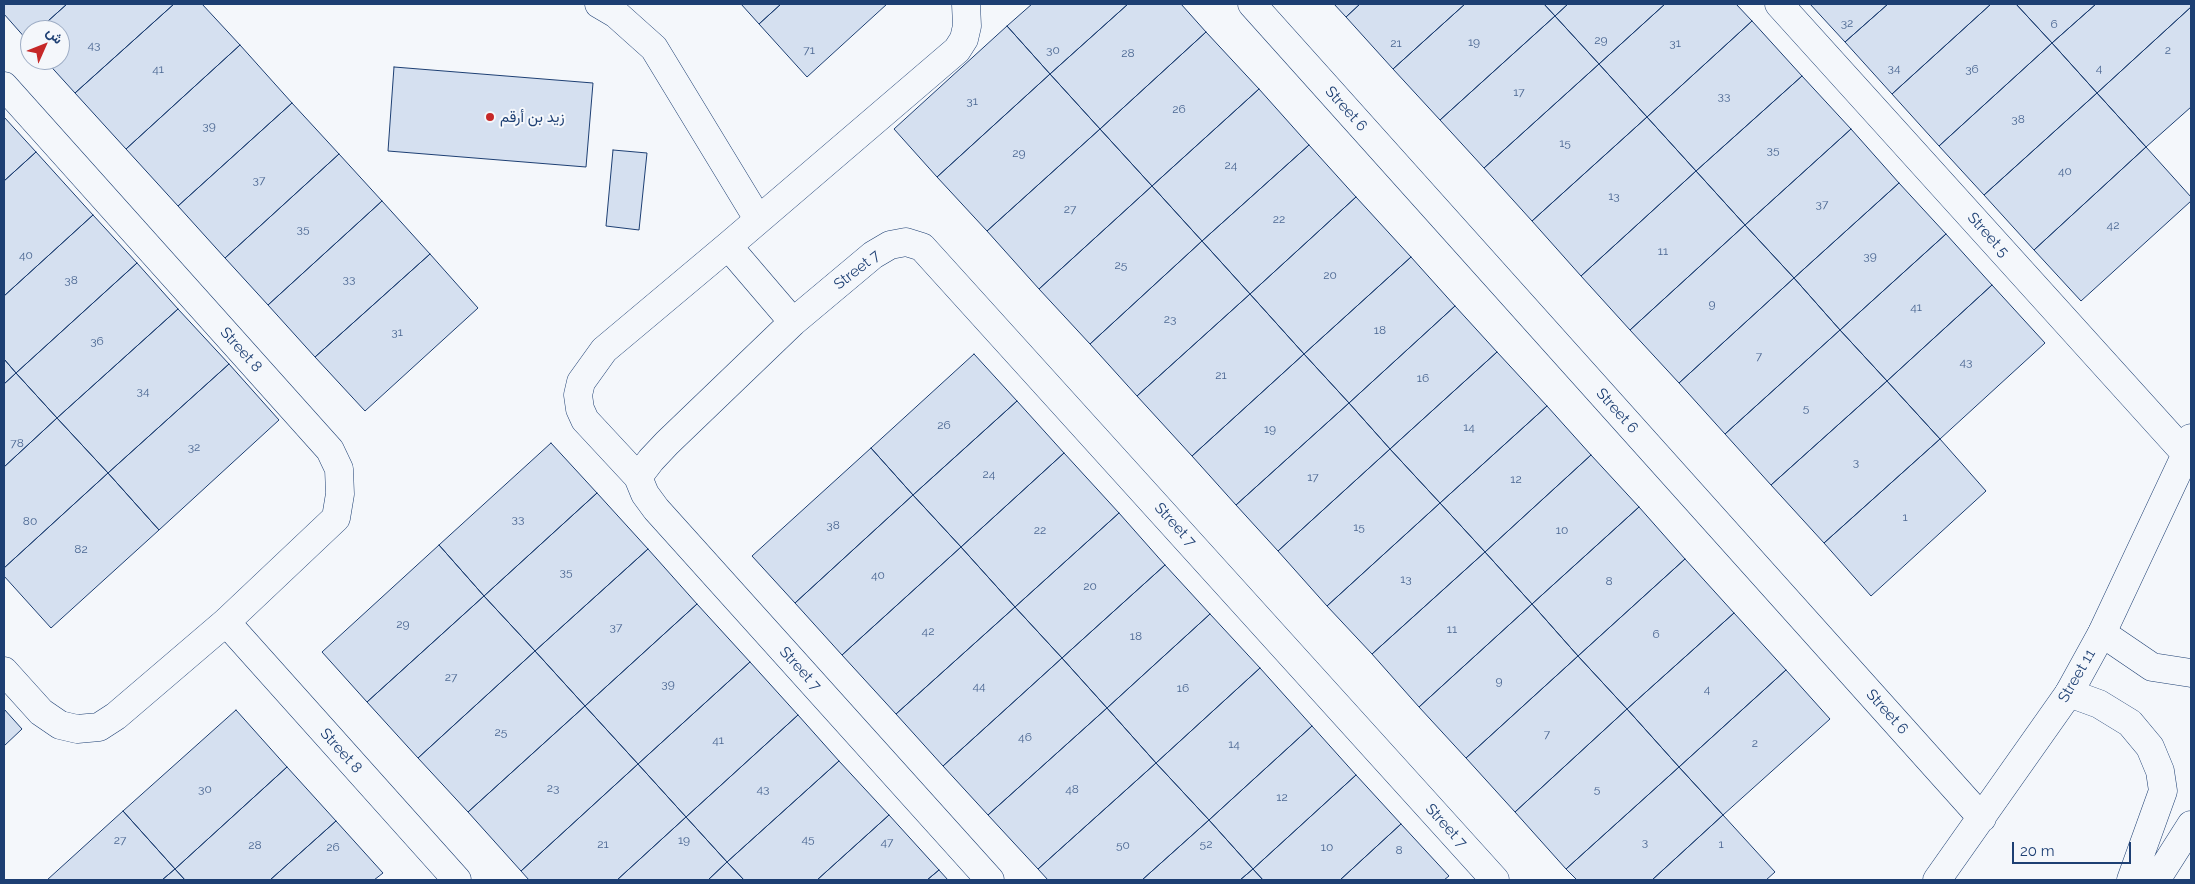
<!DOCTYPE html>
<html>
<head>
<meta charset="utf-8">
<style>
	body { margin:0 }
	#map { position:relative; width:2195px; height:884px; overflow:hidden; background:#f4f7fb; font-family:Raleway,Vazirmatn,sans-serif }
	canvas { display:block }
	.frame { position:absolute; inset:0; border:5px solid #1d3f73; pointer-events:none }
	.north { position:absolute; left:20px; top:20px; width:50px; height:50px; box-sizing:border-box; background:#f4f7fb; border:1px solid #9eadc5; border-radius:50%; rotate:46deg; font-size:14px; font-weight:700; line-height:20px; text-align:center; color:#1d3f73 }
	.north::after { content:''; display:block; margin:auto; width:18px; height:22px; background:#c62828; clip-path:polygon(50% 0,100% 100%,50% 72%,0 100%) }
	.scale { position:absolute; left:2012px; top:842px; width:119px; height:22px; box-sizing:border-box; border:2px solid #1d3f73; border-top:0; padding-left:6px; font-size:15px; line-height:18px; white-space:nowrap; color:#1d3f73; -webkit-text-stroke:4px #f4f7fb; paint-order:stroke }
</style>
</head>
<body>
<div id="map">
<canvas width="2195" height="884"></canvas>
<div class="frame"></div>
<div class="north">ش</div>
<div class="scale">20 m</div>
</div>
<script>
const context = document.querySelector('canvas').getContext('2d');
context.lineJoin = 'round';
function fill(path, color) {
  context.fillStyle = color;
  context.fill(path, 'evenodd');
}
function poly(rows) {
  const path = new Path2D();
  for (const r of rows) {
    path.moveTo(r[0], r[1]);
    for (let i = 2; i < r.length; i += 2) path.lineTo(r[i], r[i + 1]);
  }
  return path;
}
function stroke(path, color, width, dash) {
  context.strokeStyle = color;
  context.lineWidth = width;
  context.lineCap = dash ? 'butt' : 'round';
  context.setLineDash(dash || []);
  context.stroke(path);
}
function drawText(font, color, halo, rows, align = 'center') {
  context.font = font + ' Raleway,Vazirmatn,sans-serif';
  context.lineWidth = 4;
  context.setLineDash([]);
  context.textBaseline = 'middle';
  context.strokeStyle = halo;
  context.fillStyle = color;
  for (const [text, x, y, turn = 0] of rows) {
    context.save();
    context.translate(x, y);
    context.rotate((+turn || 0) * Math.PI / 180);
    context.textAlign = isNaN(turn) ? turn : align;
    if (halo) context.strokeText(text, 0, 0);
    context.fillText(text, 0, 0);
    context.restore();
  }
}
const building = poly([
	[4,4,67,4,38,30,30,30,30,37,27,40,4,14,4,4],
	[67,4,174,4,75,93,45,60,60,60,60,30,38,30,67,4],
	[174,4,202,4,240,45,126,149,75,93,174,4],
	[741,4,781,4,759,24,741,4],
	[781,4,887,4,807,77,759,24,781,4],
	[1032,4,1128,4,1050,74,1007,26,1032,4],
	[1128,4,1181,4,1206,32,1100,129,1050,74,1128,4],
	[1334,4,1360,4,1346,17,1334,4],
	[1360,4,1465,4,1393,69,1346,17,1360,4],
	[1465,4,1544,4,1555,16,1440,120,1393,69,1465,4],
	[1544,4,1568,4,1555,16,1544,4],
	[1568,4,1665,4,1599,64,1555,16,1568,4],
	[1665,4,1736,4,1752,21,1647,117,1599,64,1665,4],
	[1810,4,1888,4,1845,42,1810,4],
	[1888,4,1991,4,1892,94,1845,42,1888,4],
	[1991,4,2016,4,2052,43,1939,146,1892,94,1991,4],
	[2016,4,2096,4,2052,43,2016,4],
	[2096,4,2191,4,2191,7,2097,93,2052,43,2096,4],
	[2191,7,2191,107,2146,147,2097,93,2191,7],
	[1555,16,1599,64,1484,168,1440,120,1555,16],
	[1752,21,1802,76,1696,171,1647,117,1752,21],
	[1007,26,1050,74,937,177,894,129,1007,26],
	[1206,32,1259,89,1152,186,1100,129,1206,32],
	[2052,43,2097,93,1984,195,1939,146,2052,43],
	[240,45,292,103,178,206,126,149,240,45],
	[1599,64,1647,117,1532,221,1484,168,1599,64],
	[394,67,593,83,586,167,388,151,394,67],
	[1050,74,1100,129,987,231,937,177,1050,74],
	[1802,76,1851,129,1745,225,1696,171,1802,76],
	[1259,89,1309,145,1202,241,1152,186,1259,89],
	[2097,93,2146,147,2034,250,1984,195,2097,93],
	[292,103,339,154,225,258,178,206,292,103],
	[4,117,36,152,4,181,4,117],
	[1647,117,1696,171,1581,276,1532,221,1647,117],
	[1100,129,1152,186,1039,289,987,231,1100,129],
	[1851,129,1899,183,1794,278,1745,225,1851,129],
	[1309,145,1356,197,1250,294,1202,241,1309,145],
	[2146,147,2191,197,2191,201,2081,301,2034,250,2146,147],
	[613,150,647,153,639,230,606,226,613,150],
	[36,152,93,215,4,296,4,181,36,152],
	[339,154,382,201,268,305,225,258,339,154],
	[1696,171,1745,225,1630,330,1581,276,1696,171],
	[1899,183,1946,234,1840,330,1794,278,1899,183],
	[1152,186,1202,241,1090,344,1039,289,1152,186],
	[1356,197,1411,257,1304,354,1250,294,1356,197],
	[382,201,430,254,315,357,268,305,382,201],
	[93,215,137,263,16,373,4,359,4,296,93,215],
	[1745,225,1794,278,1679,383,1630,330,1745,225],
	[1946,234,1992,285,1887,381,1840,330,1946,234],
	[1202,241,1250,294,1137,396,1090,344,1202,241],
	[430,254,478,308,365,411,315,357,430,254],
	[1411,257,1455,306,1349,403,1304,354,1411,257],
	[137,263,178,309,57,418,16,373,137,263],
	[1794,278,1840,330,1725,434,1679,383,1794,278],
	[1992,285,2045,343,1940,439,1887,381,1992,285],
	[1250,294,1304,354,1192,456,1137,396,1250,294],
	[1455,306,1497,352,1390,449,1349,403,1455,306],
	[178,309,229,364,108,473,57,418,178,309],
	[1840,330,1887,381,1771,485,1725,434,1840,330],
	[1497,352,1547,406,1440,503,1390,449,1497,352],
	[974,354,1017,401,913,495,871,448,974,354],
	[1304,354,1349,403,1236,505,1192,456,1304,354],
	[4,359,16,373,4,384,4,359],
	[229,364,279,420,159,530,108,473,229,364],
	[16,373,57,418,4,467,4,384,16,373],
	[1887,381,1940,439,1824,543,1771,485,1887,381],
	[1017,401,1064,453,961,547,913,495,1017,401],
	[1349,403,1390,449,1278,551,1236,505,1349,403],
	[1547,406,1591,455,1485,552,1440,503,1547,406],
	[57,418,108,473,4,568,4,467,57,418],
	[1940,439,1986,491,1871,596,1824,543,1940,439],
	[551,443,597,493,484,596,439,545,551,443],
	[871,448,913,495,795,603,752,556,871,448],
	[1390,449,1440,503,1327,606,1278,551,1390,449],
	[1064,453,1119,513,1015,607,961,547,1064,453],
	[1591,455,1639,507,1532,604,1485,552,1591,455],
	[108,473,159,530,51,628,4,576,4,568,108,473],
	[597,493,648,549,535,651,484,596,597,493],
	[913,495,961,547,842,655,795,603,913,495],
	[1440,503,1485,552,1372,654,1327,606,1440,503],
	[1639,507,1685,559,1578,656,1532,604,1639,507],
	[1119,513,1165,565,1062,658,1015,607,1119,513],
	[439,545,484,596,367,702,322,652,439,545],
	[961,547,1015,607,896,714,842,655,961,547],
	[648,549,697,604,585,706,535,651,648,549],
	[1485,552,1532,604,1419,707,1372,654,1485,552],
	[1685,559,1734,613,1627,709,1578,656,1685,559],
	[1165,565,1210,614,1107,708,1062,658,1165,565],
	[484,596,535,651,418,758,367,702,484,596],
	[697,604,750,662,638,764,585,706,697,604],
	[1532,604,1578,656,1466,758,1419,707,1532,604],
	[1015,607,1062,658,943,766,896,714,1015,607],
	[1734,613,1786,670,1679,767,1627,709,1734,613],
	[1210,614,1260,668,1156,763,1107,708,1210,614],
	[535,651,585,706,468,812,418,758,535,651],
	[1578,656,1627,709,1515,812,1466,758,1578,656],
	[1062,658,1107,708,988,815,943,766,1062,658],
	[750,662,798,715,686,817,638,764,750,662],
	[1260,668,1312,726,1209,820,1156,763,1260,668],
	[1786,670,1830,719,1723,815,1679,767,1786,670],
	[585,706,638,764,521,871,468,812,585,706],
	[1107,708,1156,763,1038,869,988,815,1107,708],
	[4,709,22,729,4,746,4,709],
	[1627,709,1679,767,1566,869,1515,812,1627,709],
	[236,710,287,767,175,869,123,811,236,710],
	[798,715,839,761,727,862,686,817,798,715],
	[1312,726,1356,775,1253,869,1209,820,1312,726],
	[839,761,889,815,817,880,744,880,727,862,839,761],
	[1156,763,1209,820,1142,880,1048,880,1038,869,1156,763],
	[638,764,686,817,617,880,529,880,521,871,638,764],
	[287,767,336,821,270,880,185,880,175,869,287,767],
	[1679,767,1723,815,1652,880,1577,880,1566,869,1679,767],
	[1356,775,1401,824,1340,880,1263,880,1253,869,1356,775],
	[123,811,175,869,162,880,47,880,123,811],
	[889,815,939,870,927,880,817,880,889,815],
	[1723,815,1775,872,1766,880,1652,880,1723,815],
	[686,817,727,862,708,880,617,880,686,817],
	[1209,820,1253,869,1240,880,1142,880,1209,820],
	[336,821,383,873,374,880,270,880,336,821],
	[1401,824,1449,876,1444,880,1340,880,1401,824],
	[727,862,744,880,708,880,727,862],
	[175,869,185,880,162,880,175,869],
	[1253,869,1263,880,1240,880,1253,869],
	[939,870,948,880,927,880,939,870]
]);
fill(building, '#d5e0f0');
stroke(building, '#1d3f73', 1);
const minor = poly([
	[599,4,616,14,654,48,758,219],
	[966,4,967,26,964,39,957,50,728,246,604,350,581,382,578,395,580,409,585,420,638,477,645,494,656,509,990,880],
	[1252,4,1982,818],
	[1779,4,2186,454,2191,438],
	[4,86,330,450,339,469,340,494,336,518,226,622,116,716,99,727,77,729,60,725,41,712,4,671],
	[728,246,793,322],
	[638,477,651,460,667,443,793,322,873,255,890,245,906,242,922,247,1495,880],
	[226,622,457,880],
	[1937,880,2069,693,2102,633,2186,454]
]);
const major = poly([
	[2102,633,2152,667,2191,673],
	[2069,693,2099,704,2130,723,2150,747,2160,771,2163,791,2131,880],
	[2156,880,2191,825]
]);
stroke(minor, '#1d3f73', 29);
stroke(major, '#1d3f73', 29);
stroke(minor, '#f4f7fb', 28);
stroke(major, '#f4f7fb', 28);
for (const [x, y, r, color] of [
	[490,117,5,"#c62828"]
]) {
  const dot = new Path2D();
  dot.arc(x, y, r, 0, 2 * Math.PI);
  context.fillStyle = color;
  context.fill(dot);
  stroke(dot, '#f4f7fb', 2);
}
drawText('12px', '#4b6792', null, [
	["32",1847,23],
	["6",2054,24],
	["29",1601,40],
	["19",1474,42],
	["21",1396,43],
	["31",1675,43],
	["43",94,45],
	["71",809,50],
	["30",1053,50],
	["2",2168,50],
	["28",1128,53],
	["34",1894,68],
	["4",2099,68],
	["41",158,69],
	["36",1972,69],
	["17",1519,92],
	["33",1724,96],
	["31",972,101],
	["26",1179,109],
	["38",2018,119],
	["39",209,126],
	["15",1565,143],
	["35",1773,150],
	["29",1019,153],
	["24",1231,165],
	["40",2065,171],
	["37",259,180],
	["13",1614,196],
	["37",1822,204],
	["27",1070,209],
	["22",1279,219],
	["42",2113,225],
	["35",303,229],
	["11",1663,251],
	["40",26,255],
	["39",1870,256],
	["25",1121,265],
	["20",1330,275],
	["33",349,279],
	["38",71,280],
	["9",1712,304],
	["41",1916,307],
	["23",1170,319],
	["18",1380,330],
	["31",397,332],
	["36",97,341],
	["7",1759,356],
	["43",1966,362],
	["21",1221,375],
	["16",1423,378],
	["34",143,391],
	["5",1806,408],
	["26",944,425],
	["14",1469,427],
	["19",1270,429],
	["78",17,443],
	["32",194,447],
	["3",1856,462],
	["24",989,474],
	["17",1313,477],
	["12",1516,479],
	["1",1905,517],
	["33",518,519],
	["80",30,521],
	["38",833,525],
	["15",1359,527],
	["22",1040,530],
	["10",1562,530],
	["82",81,549],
	["35",566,572],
	["40",878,575],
	["13",1406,579],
	["8",1609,581],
	["20",1090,586],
	["29",403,624],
	["37",616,627],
	["11",1452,629],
	["42",928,631],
	["6",1656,634],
	["18",1136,636],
	["27",451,677],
	["9",1499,681],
	["39",668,684],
	["44",979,686],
	["16",1183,688],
	["4",1707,689],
	["25",501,732],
	["7",1547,734],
	["46",1025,737],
	["41",718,740],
	["2",1755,743],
	["14",1234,744],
	["23",553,788],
	["30",205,789],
	["43",763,789],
	["48",1072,789],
	["5",1597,789],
	["12",1282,797],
	["45",808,839],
	["27",120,840],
	["19",684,840],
	["47",887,842],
	["3",1645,842],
	["21",603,844],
	["52",1206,844],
	["1",1721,844],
	["28",255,845],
	["50",1123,845],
	["26",333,847],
	["10",1327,847],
	["8",1399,850]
]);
drawText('15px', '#1d3f73', '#f4f7fb', [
	["Street 6",1346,109,48],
	["Street 5",1988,235,48],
	["Street 7",857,270,-38],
	["Street 8",241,350,48],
	["Street 6",1617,411,48],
	["Street 7",1175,525,48],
	["Street 7",800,669,48],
	["Street 11",2077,676,-60],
	["Street 6",1887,712,48],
	["Street 8",341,751,48],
	["Street 7",1446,826,48]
]);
drawText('15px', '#1d3f73', '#f4f7fb', [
	["زيد بن أرقم",500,117]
], 'left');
</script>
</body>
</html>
